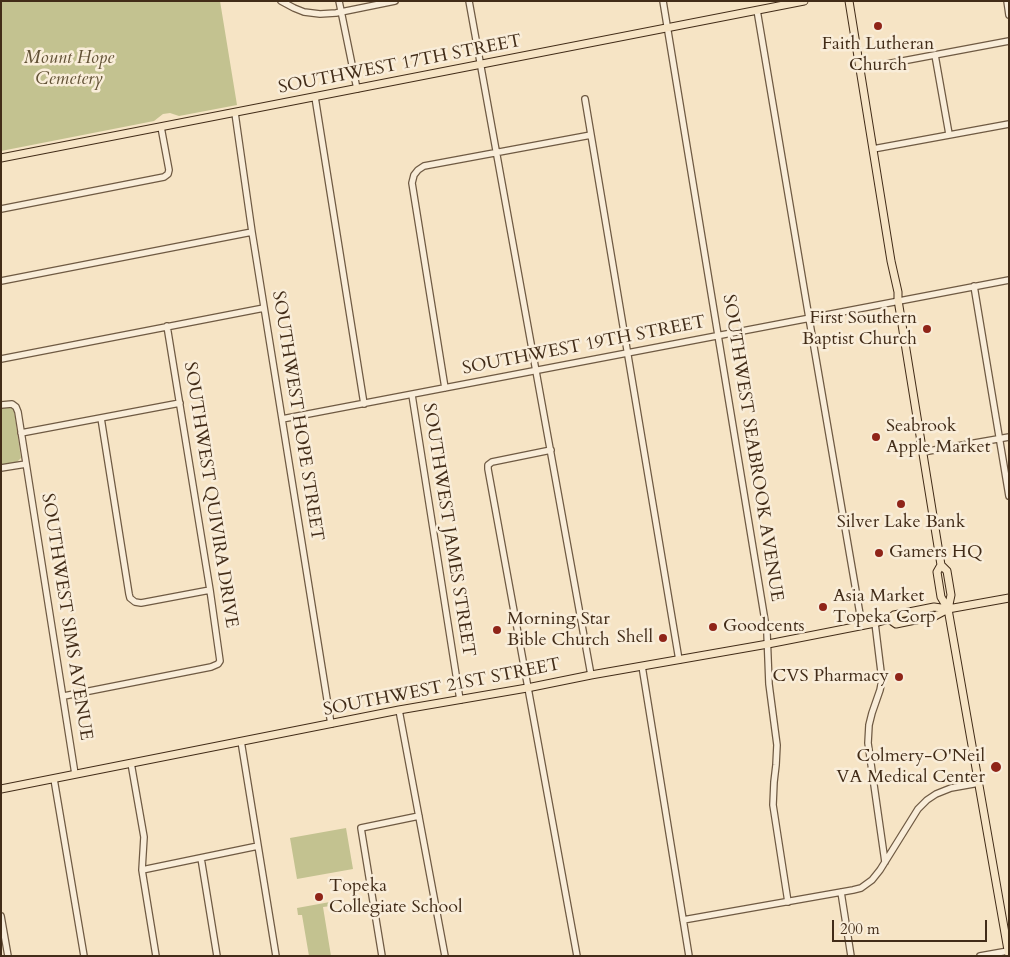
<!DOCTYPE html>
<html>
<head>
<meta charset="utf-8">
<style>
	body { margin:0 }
	#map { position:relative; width:1010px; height:957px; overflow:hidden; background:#f6e4c5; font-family:Cardo,serif }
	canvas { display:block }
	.frame { position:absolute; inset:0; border:2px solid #422c18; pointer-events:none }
	.scale { position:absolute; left:832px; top:920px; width:155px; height:22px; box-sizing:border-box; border:2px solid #422c18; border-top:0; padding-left:6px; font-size:15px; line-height:18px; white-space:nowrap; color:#422c18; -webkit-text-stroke:4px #f9edd9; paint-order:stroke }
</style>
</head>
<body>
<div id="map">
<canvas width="1010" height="957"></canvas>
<div class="frame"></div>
<div class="scale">200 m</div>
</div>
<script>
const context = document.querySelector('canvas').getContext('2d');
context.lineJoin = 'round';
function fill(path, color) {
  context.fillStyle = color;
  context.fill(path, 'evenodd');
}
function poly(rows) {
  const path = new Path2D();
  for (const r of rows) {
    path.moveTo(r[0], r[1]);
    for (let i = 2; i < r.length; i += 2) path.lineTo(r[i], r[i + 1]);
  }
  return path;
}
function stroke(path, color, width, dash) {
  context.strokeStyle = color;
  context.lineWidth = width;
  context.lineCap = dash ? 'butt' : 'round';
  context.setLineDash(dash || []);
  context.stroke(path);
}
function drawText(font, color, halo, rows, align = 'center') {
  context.font = font + ' Cardo,serif';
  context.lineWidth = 5;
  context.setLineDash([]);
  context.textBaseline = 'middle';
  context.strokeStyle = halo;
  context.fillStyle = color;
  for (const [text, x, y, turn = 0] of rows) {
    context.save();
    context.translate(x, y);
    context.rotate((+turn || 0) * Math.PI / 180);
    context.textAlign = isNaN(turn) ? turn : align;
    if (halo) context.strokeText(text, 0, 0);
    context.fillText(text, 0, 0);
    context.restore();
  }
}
fill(poly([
	[1,1,220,1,237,105,179,116,170,113,163,114,154,121,1,151],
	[10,406,14,410,21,458,17,462,1,465,1,408],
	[346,828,353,869,297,879,290,838],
	[330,902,331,906,323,907,331,956,309,956,302,915,298,915,297,908]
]), '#c3c290');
const minor = poly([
	[281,1,294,8,304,12,320,14,336,13,395,1],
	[339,1,357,89],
	[469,1,591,675],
	[663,1,767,633,769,684,777,745,776,765,774,782,773,805,788,902],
	[1007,1,1009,15],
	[757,10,809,318,862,626],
	[935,55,949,134],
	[860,69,1009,41],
	[315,97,364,404],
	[585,99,679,660],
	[235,113,252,232,331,724],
	[873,149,1009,124],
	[1,209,164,177,168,174,169,170,161,127],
	[1,281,252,232],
	[974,286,1009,496],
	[1,359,264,308],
	[445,388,412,183,414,175,418,170,424,166,591,135],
	[412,395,460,700],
	[1,405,12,404,16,407,18,412,75,774],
	[101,418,129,594,130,598,135,602,141,603,210,590],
	[282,419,1009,280],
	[21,433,180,403],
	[551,450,492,462,488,465,488,469,577,956],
	[923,452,1009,437],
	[1,468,26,464],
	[875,623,882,680,880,690,872,713,869,725,868,743,885,862],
	[642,666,689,956],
	[64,696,211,667,218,664,220,661,210,590,167,326],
	[399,710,445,956],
	[241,741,276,956],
	[131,763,144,837,142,870,156,956],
	[54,779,84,956],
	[201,858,217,956],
	[142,870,258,846],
	[841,892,851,956],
	[1,916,8,956],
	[683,920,853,890,861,888,872,880,880,870,918,809,927,800,936,794,951,788,979,783],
	[382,956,361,828,419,816],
	[980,956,1008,951]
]);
const major = poly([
	[849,1,891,261,898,292,898,300,941,565,947,571,951,595,948,609],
	[1,158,804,1],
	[941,565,937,572,941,597,948,609,1009,956],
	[889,619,896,624,935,616,948,609,1009,598],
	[1,789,399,710,527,688,591,675,768,644,875,623,889,619,894,615,934,607,948,609]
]);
stroke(minor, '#6f5a43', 8);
stroke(major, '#422c18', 9);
stroke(minor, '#f9edd9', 5.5);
stroke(major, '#f6e4c5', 7);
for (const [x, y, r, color] of [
	[878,26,5,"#8f2418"],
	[927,329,5,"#8f2418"],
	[876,437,5,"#8f2418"],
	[901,504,5,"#8f2418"],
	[879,553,5,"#8f2418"],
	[823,607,5,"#8f2418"],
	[713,627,5,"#8f2418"],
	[497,630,5,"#8f2418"],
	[663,638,5,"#8f2418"],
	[899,677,5,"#8f2418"],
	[996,767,6,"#8f2418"],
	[319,897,5,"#8f2418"]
]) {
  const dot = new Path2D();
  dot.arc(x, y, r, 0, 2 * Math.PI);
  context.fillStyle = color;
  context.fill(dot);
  stroke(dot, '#f9edd9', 2);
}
drawText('18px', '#422c18', '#f9edd9', [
	["Faith Lutheran",878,45,"center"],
	["Church",878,66,"center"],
	["First Southern",917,319,"right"],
	["Baptist Church",917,340,"right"],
	["Seabrook",886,427],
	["Apple Market",886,448],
	["Silver Lake Bank",901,523,"center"],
	["Gamers HQ",889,553],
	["Asia Market",833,597],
	["Topeka Corp",833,618],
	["Morning Star",507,620],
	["Bible Church",507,641],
	["Goodcents",723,627],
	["Shell",653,638,"right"],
	["CVS Pharmacy",889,677,"right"],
	["Colmery-O'Neil",985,757,"right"],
	["VA Medical Center",985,778,"right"],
	["Topeka",329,887],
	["Collegiate School",329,908]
], 'left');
drawText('italic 18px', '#625236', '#f9edd9', [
	["Mount Hope",69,59],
	["Cemetery",69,80]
]);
drawText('18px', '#422c18', '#f9edd9', [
	["SOUTHWEST 17TH STREET",400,65,-11],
	["SOUTHWEST 19TH STREET",584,346,-11],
	["SOUTHWEST HOPE STREET",297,416,81],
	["SOUTHWEST SEABROOK AVENUE",752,448,81],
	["SOUTHWEST QUIVIRA DRIVE",210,495,81],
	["SOUTHWEST JAMES STREET",448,530,81],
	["SOUTHWEST SIMS AVENUE",66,617,81],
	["SOUTHWEST 21ST STREET",442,688,-11]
]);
</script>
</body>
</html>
